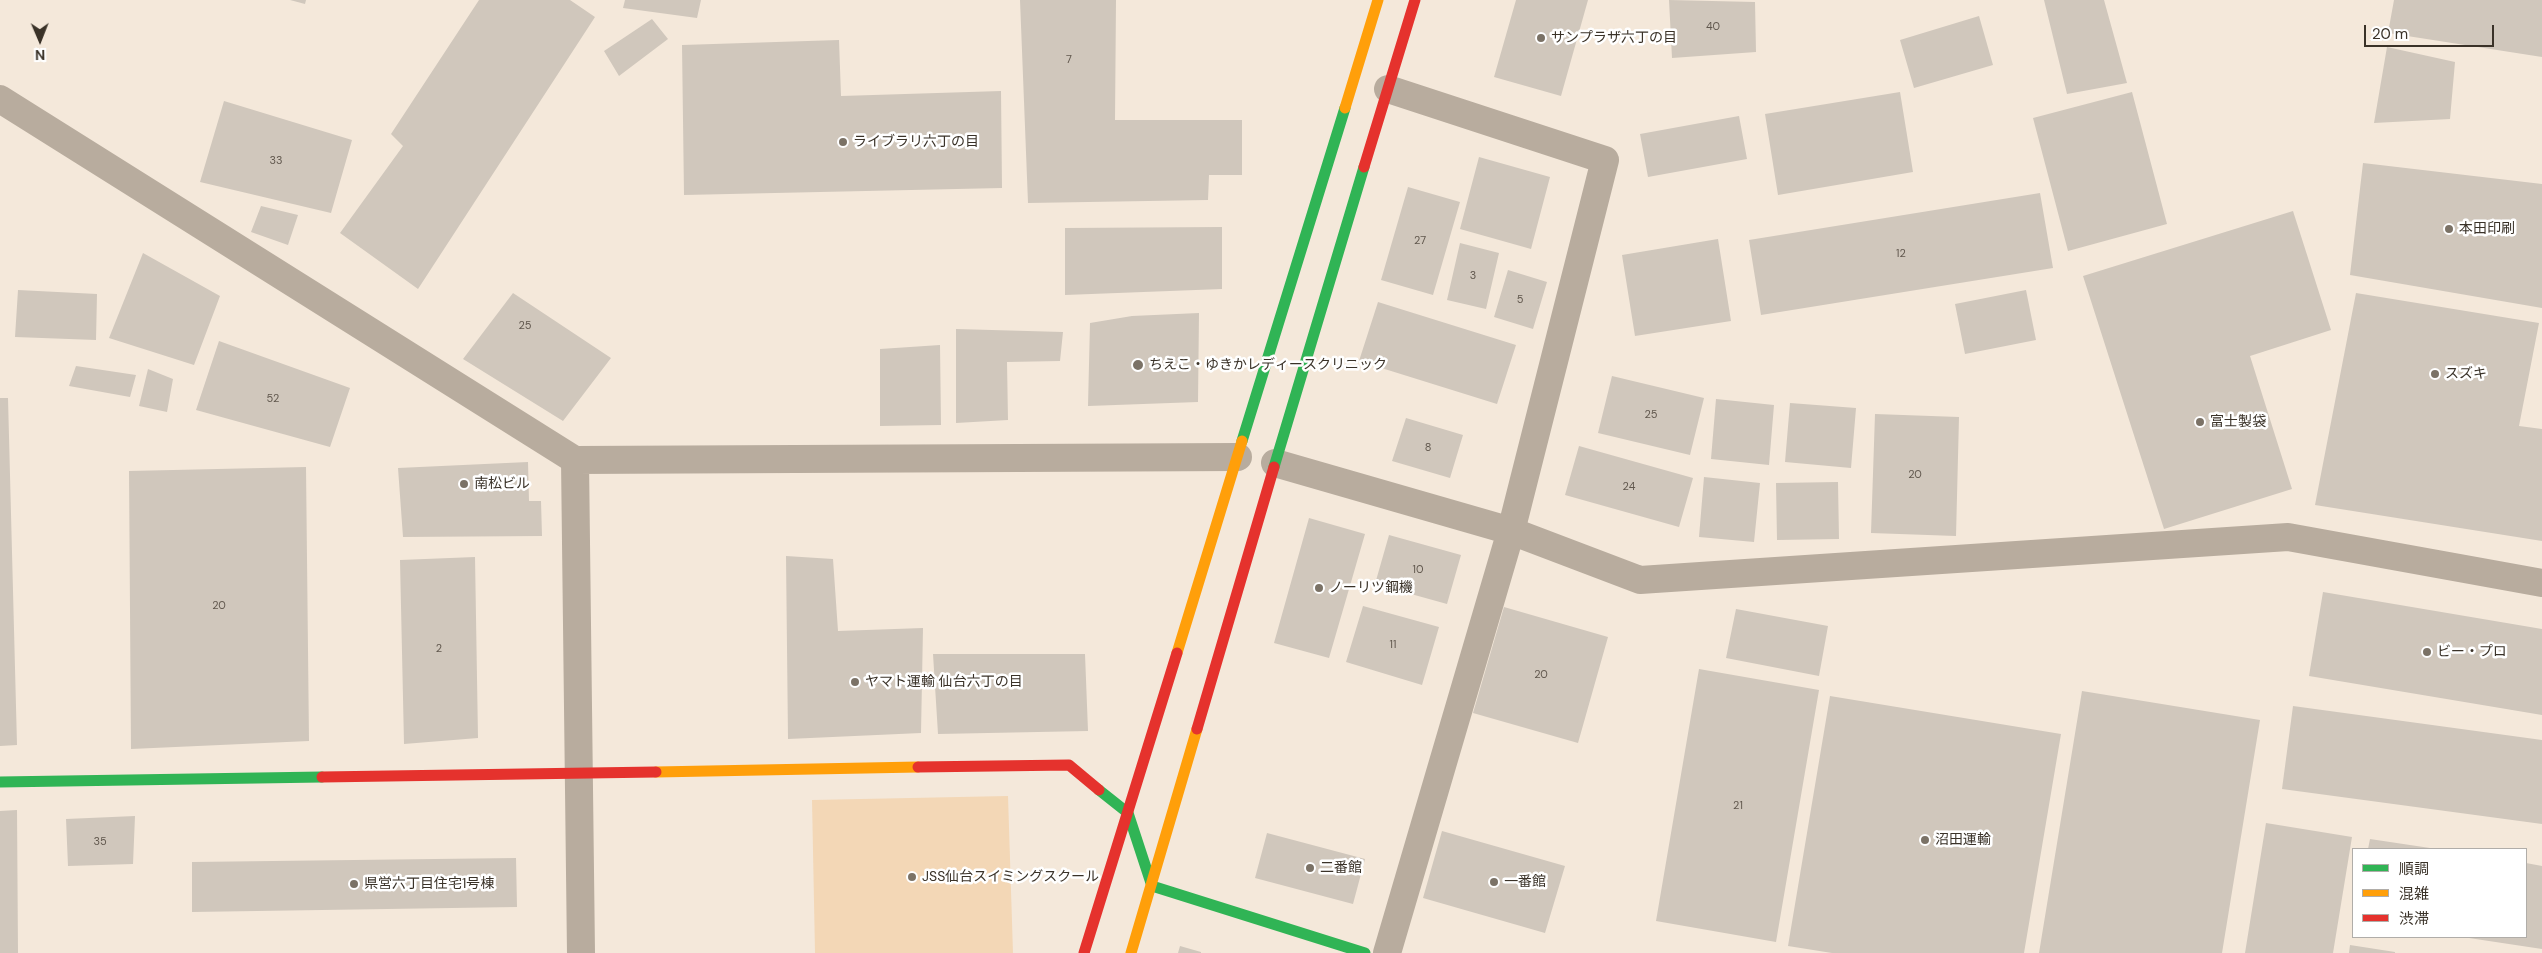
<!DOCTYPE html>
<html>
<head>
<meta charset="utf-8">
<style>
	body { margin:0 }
	#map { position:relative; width:2542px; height:953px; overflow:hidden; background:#f4e8da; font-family:"DM Sans","Noto Sans JP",sans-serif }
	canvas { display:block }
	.legend { position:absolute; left:2352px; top:848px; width:175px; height:90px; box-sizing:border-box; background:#fff; border:1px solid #b0ada9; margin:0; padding:6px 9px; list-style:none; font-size:15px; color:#3a3228 }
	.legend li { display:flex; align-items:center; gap:10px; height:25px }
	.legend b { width:25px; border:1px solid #b0ada9 }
	.north { position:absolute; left:15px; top:15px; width:50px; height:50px; -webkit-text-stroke:4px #fff; paint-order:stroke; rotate:179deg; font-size:14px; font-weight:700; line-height:20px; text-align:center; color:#3a3228 }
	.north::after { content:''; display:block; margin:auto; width:18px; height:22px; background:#3a3228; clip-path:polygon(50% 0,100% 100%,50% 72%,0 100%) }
	.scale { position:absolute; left:2364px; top:25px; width:130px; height:22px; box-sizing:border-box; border:2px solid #3a3228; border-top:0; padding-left:6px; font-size:15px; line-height:18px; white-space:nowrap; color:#3a3228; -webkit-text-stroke:4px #fff; paint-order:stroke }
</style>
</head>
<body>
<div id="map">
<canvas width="2542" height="953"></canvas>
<ul class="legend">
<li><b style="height:6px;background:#30b455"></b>順調</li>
<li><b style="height:6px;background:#ff9f0a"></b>混雑</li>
<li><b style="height:6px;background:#e5322d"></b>渋滞</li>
</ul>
<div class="north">N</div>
<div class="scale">20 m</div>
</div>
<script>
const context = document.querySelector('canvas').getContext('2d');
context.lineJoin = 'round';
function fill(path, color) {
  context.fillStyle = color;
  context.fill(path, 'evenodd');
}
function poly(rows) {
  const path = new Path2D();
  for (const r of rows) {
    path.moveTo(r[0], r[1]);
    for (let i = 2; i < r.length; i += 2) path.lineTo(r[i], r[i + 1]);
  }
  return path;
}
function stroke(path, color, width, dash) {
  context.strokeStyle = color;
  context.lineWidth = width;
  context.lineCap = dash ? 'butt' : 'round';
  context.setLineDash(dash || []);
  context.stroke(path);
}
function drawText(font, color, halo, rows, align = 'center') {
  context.font = font + ' "DM Sans","Noto Sans JP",sans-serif';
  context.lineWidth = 5;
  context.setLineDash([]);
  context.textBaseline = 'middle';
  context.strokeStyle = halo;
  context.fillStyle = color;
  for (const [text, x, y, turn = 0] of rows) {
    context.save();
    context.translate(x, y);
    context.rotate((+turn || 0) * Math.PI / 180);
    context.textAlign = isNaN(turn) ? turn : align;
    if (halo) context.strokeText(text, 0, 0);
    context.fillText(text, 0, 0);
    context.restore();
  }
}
fill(poly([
	[1008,796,1013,953,815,953,812,800]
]), '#f3d7b6');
fill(poly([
	[290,0,306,0,305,4],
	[479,0,570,0,595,17,418,289,340,233,403,146,391,134],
	[625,0,701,0,697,18,623,8],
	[1020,0,1116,0,1115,120,1242,120,1242,175,1209,175,1208,200,1028,203],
	[1516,0,1588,0,1561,96,1494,77],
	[1669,0,1755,2,1756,52,1672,58],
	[2044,0,2104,0,2127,83,2067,94],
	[2394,0,2542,0,2542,57,2388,33],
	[1979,16,1993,65,1914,88,1900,40],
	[652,19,668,39,619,76,604,51],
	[839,40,841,96,1001,91,1002,188,684,195,682,45],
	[2387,47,2455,62,2450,119,2374,123],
	[1900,92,1913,172,1778,195,1765,114],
	[2132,92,2167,224,2068,251,2033,118],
	[224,101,352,140,331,213,200,182],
	[1739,116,1747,159,1648,177,1640,134],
	[1479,157,1550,177,1531,249,1460,229],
	[2363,163,2542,184,2542,308,2350,275],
	[1408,187,1460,202,1433,295,1381,280],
	[2040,193,2053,268,1761,315,1749,240],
	[261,206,298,215,288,245,251,232],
	[2293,211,2331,330,2250,356,2292,489,2164,529,2083,276],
	[1222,227,1222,289,1065,295,1065,228],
	[1718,239,1731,321,1635,336,1622,255],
	[1460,243,1499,253,1486,309,1447,300],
	[143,253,220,296,194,365,109,338],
	[1508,270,1547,282,1533,329,1494,317],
	[18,290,97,294,96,340,15,337],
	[2026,290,2036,340,1965,354,1955,304],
	[513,293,611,358,563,421,463,359],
	[2356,293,2539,323,2519,426,2542,429,2542,541,2315,505],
	[1378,302,1516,345,1497,404,1359,361],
	[1199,313,1198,402,1088,406,1090,323,1132,316],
	[956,329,1063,332,1060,361,1007,362,1008,420,956,423],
	[219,341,350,388,330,447,196,410],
	[940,345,941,425,880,426,880,349],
	[76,366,136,375,130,397,69,386],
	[148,369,173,379,167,412,139,406],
	[1612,376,1704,398,1690,455,1598,433],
	[0,398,8,398,17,745,0,746],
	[1716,399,1774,405,1769,465,1711,459],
	[1790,403,1856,408,1851,468,1785,462],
	[1875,414,1959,417,1956,536,1871,533],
	[1406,418,1463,435,1450,478,1392,461],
	[1579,446,1693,478,1679,527,1565,495],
	[528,462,529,501,541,501,542,536,403,537,398,468],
	[306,467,309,741,131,749,129,471],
	[1704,477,1760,483,1754,542,1699,537],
	[1838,482,1839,539,1777,540,1776,483],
	[1309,518,1365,534,1329,658,1274,643],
	[1389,535,1461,555,1447,604,1375,584],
	[786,556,833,559,838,631,923,628,921,733,788,739],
	[475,557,478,738,404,744,400,560],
	[2323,592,2542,629,2542,715,2309,676],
	[1363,606,1439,627,1422,685,1346,662],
	[1504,607,1608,637,1578,743,1473,713],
	[1736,609,1828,626,1819,676,1726,658],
	[933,654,1085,654,1088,731,938,734],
	[1699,669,1819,690,1776,942,1656,921],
	[2082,691,2260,720,2222,953,2039,953],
	[1830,696,2061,734,2024,953,1832,953,1788,946],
	[2293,706,2542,740,2542,824,2282,789],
	[17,810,18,953,0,953,0,811],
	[135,816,133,864,68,866,66,819],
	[2266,823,2352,837,2333,953,2245,953],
	[1442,831,1565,866,1545,933,1423,898],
	[1267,833,1365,859,1353,904,1255,878],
	[2370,839,2430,848,2430,849,2368,849],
	[516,858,517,907,192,912,192,862],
	[2526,863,2542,866,2542,949,2469,938,2526,937],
	[2350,945,2395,952,2395,953,2349,953],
	[1180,946,1201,952,1201,953,1178,953]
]), '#d0c7bc');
stroke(poly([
	[0,99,575,460,1238,457],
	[575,460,581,953],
	[1275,463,1511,531,1640,580,2288,537,2542,583],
	[1387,953,1511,531,1605,160,1388,89]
]), '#b8ac9e', 28);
stroke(poly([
	[1242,441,1345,108],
	[1274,467,1364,167],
	[0,782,322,777],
	[1099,790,1128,813,1152,886,1365,953]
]), '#30b455', 11);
stroke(poly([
	[1345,108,1378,0],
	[1177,653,1242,441],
	[656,772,918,767],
	[1131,953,1197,729]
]), '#ff9f0a', 11);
stroke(poly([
	[1364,167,1415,0],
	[1197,729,1274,467],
	[918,767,1069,765,1099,790],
	[322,777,656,772],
	[1084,953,1177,653]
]), '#e5322d', 11);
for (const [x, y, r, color] of [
	[1541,38,5,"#7b7266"],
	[843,142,5,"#7b7266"],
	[2449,229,5,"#7b7266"],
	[1138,365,6,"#7b7266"],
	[2435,374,5,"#7b7266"],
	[2200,422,5,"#7b7266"],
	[464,484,5,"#7b7266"],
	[1319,588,5,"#7b7266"],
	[2427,652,5,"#7b7266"],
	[855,682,5,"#7b7266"],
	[1925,840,5,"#7b7266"],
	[1310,868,5,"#7b7266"],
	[912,877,5,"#7b7266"],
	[1494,882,5,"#7b7266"],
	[354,884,5,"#7b7266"]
]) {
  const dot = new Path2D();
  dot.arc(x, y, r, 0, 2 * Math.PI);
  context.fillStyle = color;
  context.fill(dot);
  stroke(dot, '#fff', 2);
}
drawText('11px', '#60574d', null, [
	["40",1713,27],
	["7",1069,60],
	["33",276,161],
	["27",1420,241],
	["12",1901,254],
	["3",1473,276],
	["5",1520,300],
	["25",525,326],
	["52",273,399],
	["25",1651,415],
	["8",1428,448],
	["20",1915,475],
	["24",1629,487],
	["10",1418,570],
	["20",219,606],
	["11",1393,645],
	["2",439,649],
	["20",1541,675],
	["21",1738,806],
	["35",100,842]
]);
drawText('14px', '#3a3228', '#fff', [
	["サンプラザ六丁の目",1551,38],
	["ライブラリ六丁の目",853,142],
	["本田印刷",2459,229],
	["ちえこ・ゆきかレディースクリニック",1149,365],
	["スズキ",2445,374],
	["富士製袋",2210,422],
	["南松ビル",474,484],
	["ノーリツ鋼機",1329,588],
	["ビー・プロ",2437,652],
	["ヤマト運輸 仙台六丁の目",865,682],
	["沼田運輸",1935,840],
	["二番館",1320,868],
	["JSS仙台スイミングスクール",922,877],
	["一番館",1504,882],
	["県営六丁目住宅1号棟",364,884]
], 'left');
</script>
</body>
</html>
